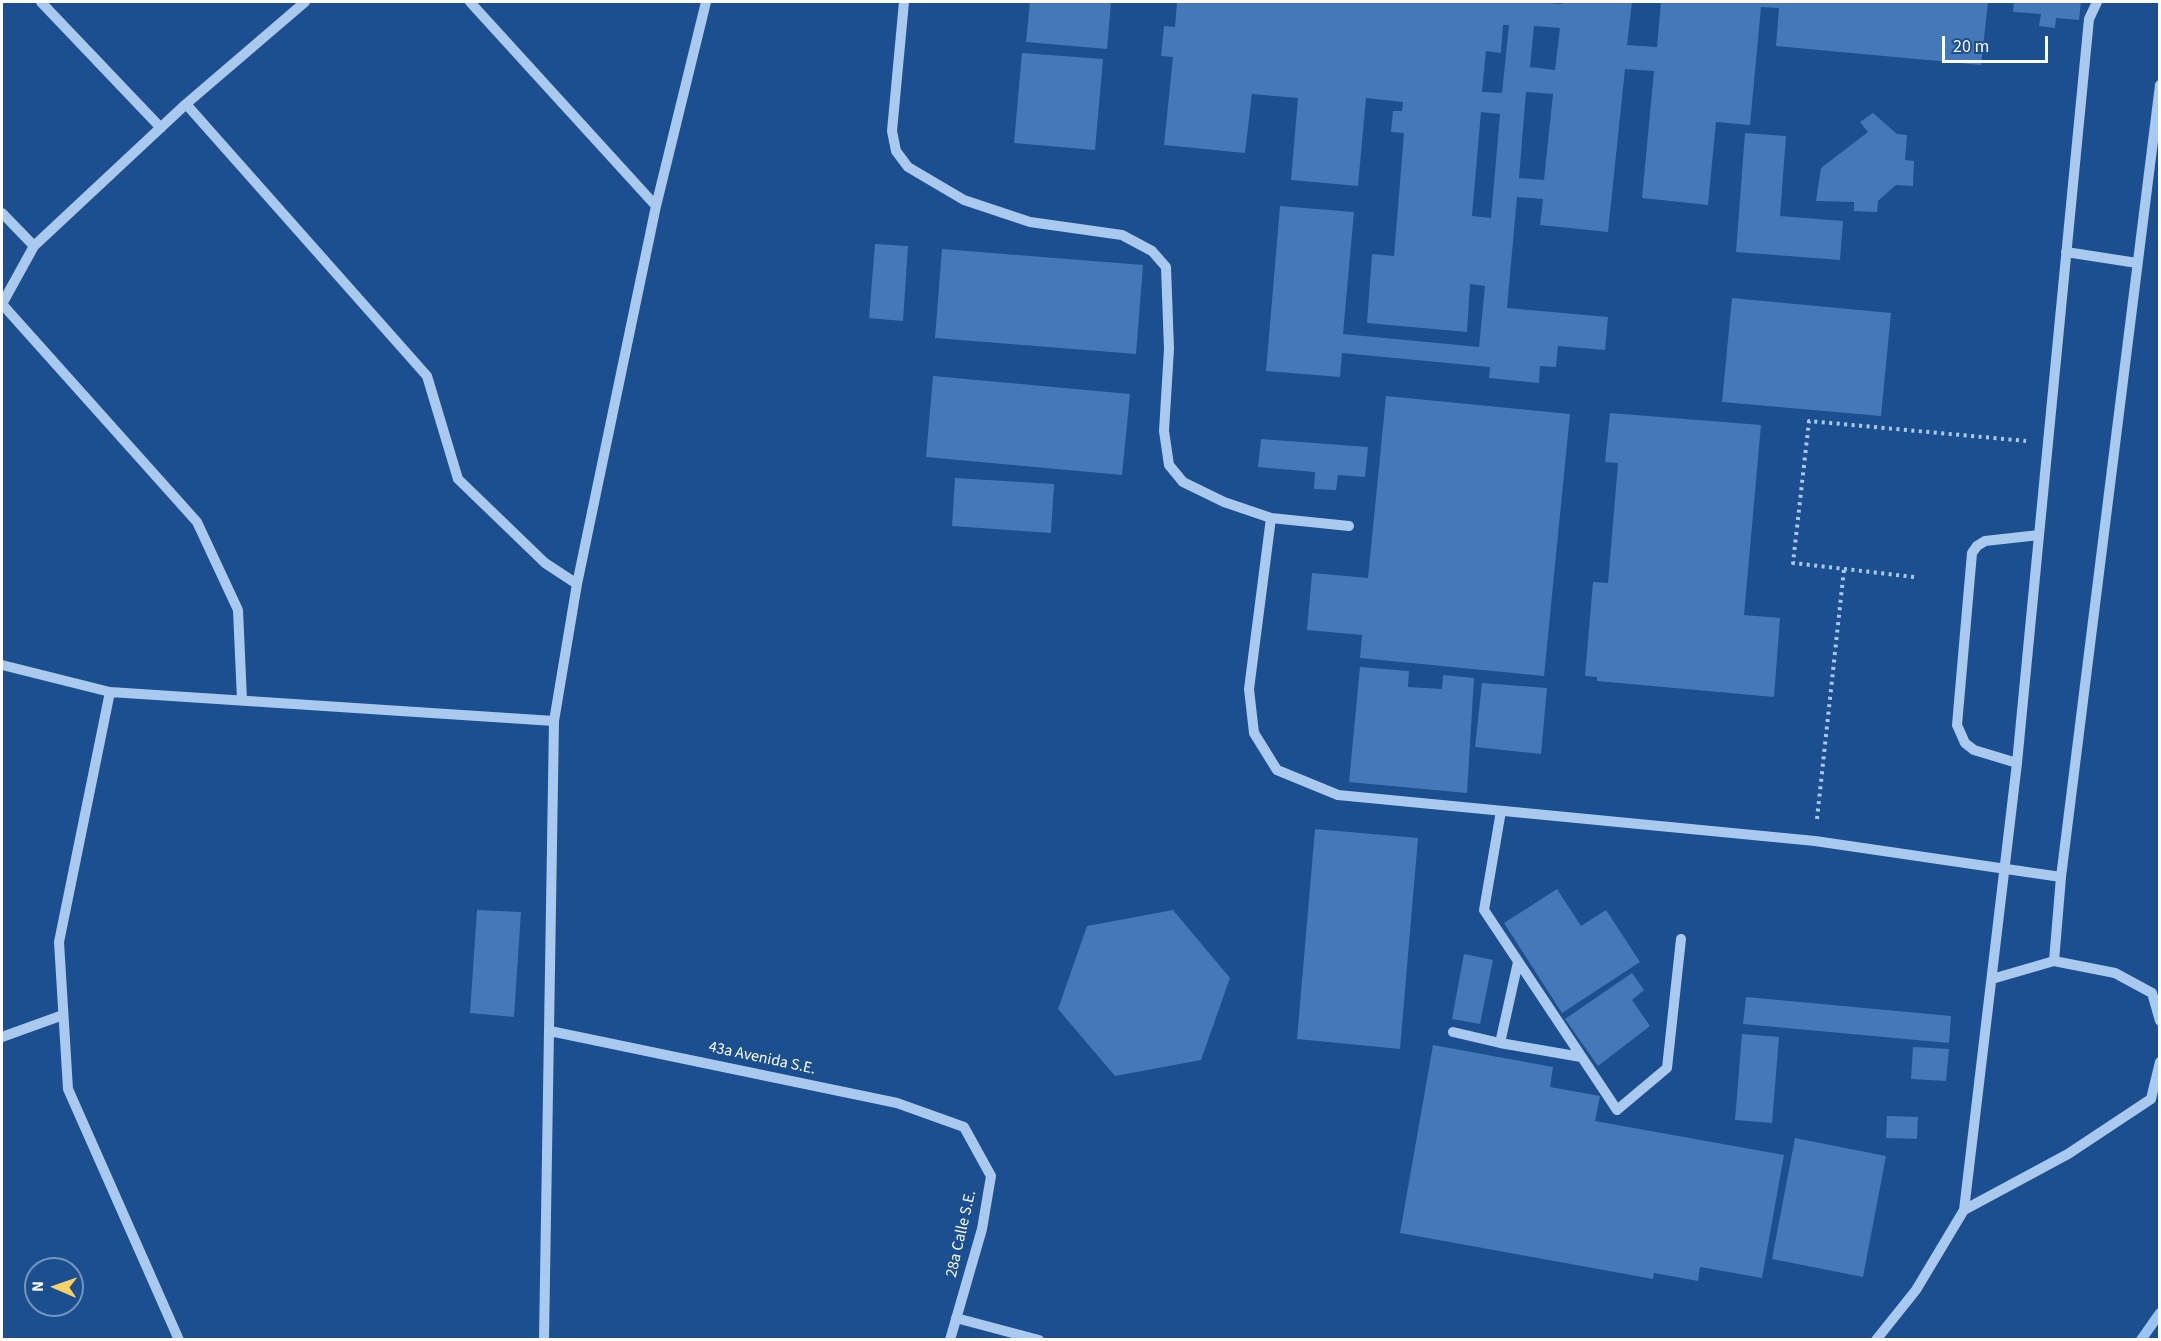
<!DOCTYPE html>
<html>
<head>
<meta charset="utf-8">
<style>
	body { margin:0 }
	#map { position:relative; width:2161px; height:1341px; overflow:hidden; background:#1b4f8f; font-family:"Source Sans 3",sans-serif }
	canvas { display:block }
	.frame { position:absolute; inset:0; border:3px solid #fff; pointer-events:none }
	.north { position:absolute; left:24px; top:1257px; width:60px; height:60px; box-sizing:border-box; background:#1b4f8f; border:2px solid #7695bc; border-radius:50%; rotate:272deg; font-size:16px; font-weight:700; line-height:24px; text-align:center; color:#fff }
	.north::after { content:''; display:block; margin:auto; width:21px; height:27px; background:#ffd166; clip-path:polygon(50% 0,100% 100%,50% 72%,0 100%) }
	.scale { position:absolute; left:1942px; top:36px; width:106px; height:27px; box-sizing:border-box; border:3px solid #fff; border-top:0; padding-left:8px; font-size:18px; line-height:21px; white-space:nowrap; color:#fff; -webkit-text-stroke:4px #1b4f8f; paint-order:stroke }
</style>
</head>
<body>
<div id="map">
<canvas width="2161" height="1341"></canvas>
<div class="frame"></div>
<div class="north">N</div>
<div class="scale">20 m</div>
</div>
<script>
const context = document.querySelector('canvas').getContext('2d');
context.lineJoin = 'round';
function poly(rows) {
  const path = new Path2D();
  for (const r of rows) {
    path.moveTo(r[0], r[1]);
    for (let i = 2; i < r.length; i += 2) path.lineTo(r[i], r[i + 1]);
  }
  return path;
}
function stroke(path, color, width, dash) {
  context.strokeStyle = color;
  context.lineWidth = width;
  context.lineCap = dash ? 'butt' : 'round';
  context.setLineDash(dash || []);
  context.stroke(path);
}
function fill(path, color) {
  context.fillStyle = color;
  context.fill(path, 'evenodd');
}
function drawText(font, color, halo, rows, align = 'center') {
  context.font = font + ' "Source Sans 3",sans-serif';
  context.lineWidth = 6;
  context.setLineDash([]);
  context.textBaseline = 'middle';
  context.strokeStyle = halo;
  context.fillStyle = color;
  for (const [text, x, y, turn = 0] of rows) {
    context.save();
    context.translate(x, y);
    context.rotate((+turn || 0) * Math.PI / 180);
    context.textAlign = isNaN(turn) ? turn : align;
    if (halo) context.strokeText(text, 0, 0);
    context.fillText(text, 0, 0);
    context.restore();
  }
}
stroke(poly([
	[2141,1340,2160,1313]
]), '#9cc4f0', 10);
fill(poly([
	[1030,2,1111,2,1107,49,1026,42],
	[1177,2,1535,2,1562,4,1563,2,1632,2,1627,45,1657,47,1661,2,1988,2,1981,65,1776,46,1779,8,1761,7,1750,125,1716,122,1708,205,1642,198,1654,71,1625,69,1608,232,1540,225,1543,199,1517,197,1507,308,1608,317,1605,350,1558,346,1556,367,1540,366,1539,383,1489,378,1490,367,1342,353,1340,377,1266,371,1280,206,1354,212,1343,334,1479,347,1485,286,1470,284,1467,332,1367,323,1372,254,1394,256,1404,133,1391,132,1393,111,1402,111,1403,102,1366,98,1358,186,1291,180,1298,98,1252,94,1245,153,1164,145,1173,57,1161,56,1164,26,1175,27],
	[1503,25,1509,25,1502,93,1482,92,1486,51,1501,53],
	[1534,26,1560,28,1555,70,1530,67],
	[1526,92,1553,94,1544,180,1519,178],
	[1481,112,1500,114,1491,218,1472,216],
	[2014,2,2081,2,2079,20,2056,18,2055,28,2039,26,2041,14,2013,12],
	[1022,53,1103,59,1095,150,1014,143],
	[1873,113,1897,134,1907,135,1905,160,1914,161,1913,186,1896,185,1878,201,1877,212,1854,211,1854,202,1816,201,1821,168,1868,132,1860,122],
	[1745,133,1786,136,1780,216,1843,221,1840,260,1736,252],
	[875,244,908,246,903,321,869,318],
	[942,249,1143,265,1136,354,935,338],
	[1732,298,1891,313,1881,416,1722,402],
	[933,376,1130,394,1122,475,926,457],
	[1386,396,1570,414,1544,676,1360,658,1362,635,1307,630,1312,573,1368,578],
	[1610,413,1761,425,1744,615,1780,618,1774,697,1597,681,1597,677,1585,676,1593,582,1608,583,1618,463,1605,462],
	[1261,439,1368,447,1365,477,1338,475,1336,490,1314,489,1315,472,1258,467],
	[955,478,1054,484,1051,533,952,526],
	[1360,667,1409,671,1408,687,1442,689,1443,675,1474,678,1467,793,1349,782],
	[1482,683,1547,688,1541,754,1475,747],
	[1315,829,1418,838,1400,1049,1297,1039],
	[1557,889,1581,926,1606,910,1640,962,1562,1013,1504,923],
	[477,910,521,912,514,1017,470,1013],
	[1173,910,1230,978,1201,1060,1115,1076,1058,1009,1087,926],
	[1464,954,1493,960,1480,1024,1452,1019],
	[1632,973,1644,990,1632,1000,1650,1026,1598,1066,1565,1019],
	[1746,997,1951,1016,1949,1043,1743,1024],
	[1742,1034,1779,1037,1772,1123,1735,1120],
	[1433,1045,1553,1067,1550,1087,1600,1096,1595,1121,1784,1155,1762,1278,1700,1267,1698,1281,1654,1273,1653,1279,1400,1233],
	[1913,1047,1949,1049,1946,1081,1911,1079],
	[1887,1116,1918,1117,1917,1139,1886,1138],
	[1795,1138,1886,1156,1863,1277,1772,1259]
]), '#4478b7');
stroke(poly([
	[1914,577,1793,563,1809,421,2026,441],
	[1817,819,1844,569]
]), '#a9c9ee', 4, [3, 4.5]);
stroke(poly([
	[41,2,161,128],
	[470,2,656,206],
	[904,2,892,131,896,151,908,167,964,200,1030,222,1122,235,1152,251,1166,267,1169,349,1164,431,1169,465,1183,482,1224,502,1271,518],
	[186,104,427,376,458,479,545,563,577,584],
	[2,213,34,246,186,104,305,2],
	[34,246,2,304,197,522,238,610,242,700],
	[2066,252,2137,263],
	[1349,526,1271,518,1249,689,1254,733,1277,770,1338,795,1815,841,2061,877],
	[2,665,110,692,554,721],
	[110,692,59,942,68,1089,179,1340],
	[2017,763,1974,750,1965,743,1957,725,1972,553,1977,546,1985,541,2039,535],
	[1501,811,1484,910,1617,1110,1667,1068,1681,939],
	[2054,961,2061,877,2160,85],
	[1992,979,2054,961,2115,973,2152,993,2160,1021],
	[550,1031,897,1103,964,1127,991,1176,982,1229,950,1340],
	[1453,1032,1500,1043,1518,962],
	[2,1037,63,1015],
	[1500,1043,1581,1057],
	[1964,1210,2068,1154,2151,1099,2160,1062],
	[956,1318,1039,1340],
	[544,1340,554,721,577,584,656,206,706,2],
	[1876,1340,1916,1290,1964,1210,2017,763,2089,19,2097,2]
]), '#a9c9ee', 10);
drawText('16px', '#fff', '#1b4f8f', [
	["43a Avenida S.E.",762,1059,12],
	["28a Calle S.E.",962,1234,-77]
]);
</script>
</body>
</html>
